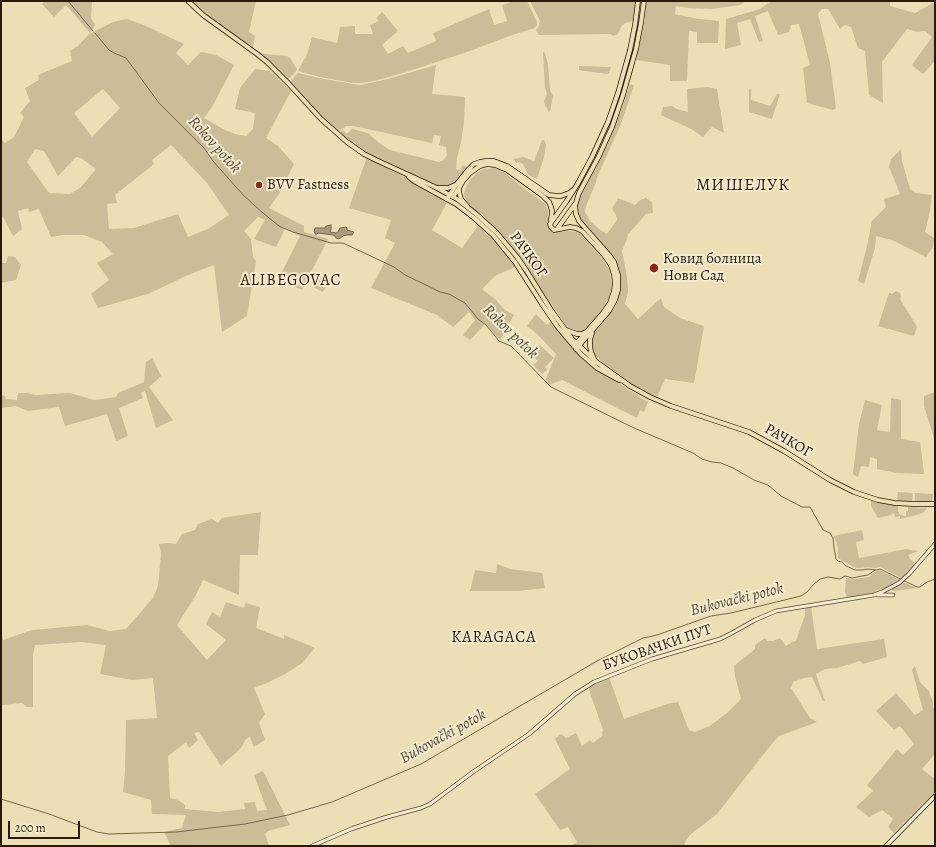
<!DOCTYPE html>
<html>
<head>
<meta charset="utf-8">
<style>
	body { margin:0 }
	#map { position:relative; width:936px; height:847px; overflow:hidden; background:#ecdfb5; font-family:Alegreya,serif }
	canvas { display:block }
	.frame { position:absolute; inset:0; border:2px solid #291907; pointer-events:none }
	.scale { position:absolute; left:8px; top:821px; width:72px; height:18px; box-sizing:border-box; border:2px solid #291907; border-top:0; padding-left:5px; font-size:12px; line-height:14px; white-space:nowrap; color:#291907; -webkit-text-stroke:3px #f3eacf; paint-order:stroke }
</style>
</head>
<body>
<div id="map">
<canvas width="936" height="847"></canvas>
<div class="frame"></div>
<div class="scale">200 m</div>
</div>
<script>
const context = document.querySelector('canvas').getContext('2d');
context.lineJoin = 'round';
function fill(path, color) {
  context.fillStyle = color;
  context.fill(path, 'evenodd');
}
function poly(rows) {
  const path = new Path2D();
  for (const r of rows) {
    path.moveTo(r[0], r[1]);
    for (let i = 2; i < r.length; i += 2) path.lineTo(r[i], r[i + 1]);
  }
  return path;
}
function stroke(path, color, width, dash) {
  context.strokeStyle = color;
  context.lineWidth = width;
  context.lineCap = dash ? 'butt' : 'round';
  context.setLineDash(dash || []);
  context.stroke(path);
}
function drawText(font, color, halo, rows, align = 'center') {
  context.font = font + ' Alegreya,serif';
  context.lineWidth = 4;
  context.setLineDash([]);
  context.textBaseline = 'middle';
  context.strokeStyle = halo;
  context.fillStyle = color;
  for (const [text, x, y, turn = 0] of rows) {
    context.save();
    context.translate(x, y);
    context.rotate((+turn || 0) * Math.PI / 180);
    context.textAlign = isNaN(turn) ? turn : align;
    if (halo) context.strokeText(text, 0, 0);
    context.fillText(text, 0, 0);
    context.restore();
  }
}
fill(poly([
	[44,1,92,1,91,18,95,25,91,33,113,22,127,19,144,25,184,44,176,53,188,65,201,52,216,55,234,65,212,107,204,118,223,129,235,134,246,136,253,129,255,113,235,109,240,88,255,69,270,71,291,91,266,138,278,146,294,164,279,194,269,208,304,226,304,232,328,239,302,290,278,280,300,236,285,229,276,247,254,239,265,220,258,217,244,231,251,239,253,257,256,261,247,316,222,332,214,265,190,274,148,294,98,308,91,294,109,280,97,263,113,254,102,242,84,235,63,235,51,237,39,209,29,212,28,208,18,211,22,229,13,236,3,217,1,218,1,139,5,143,14,137,24,117,20,113,30,101,25,88,39,80,38,75,72,61,70,51,78,46,90,33,66,5,54,17,42,4],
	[103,89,120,108,92,137,74,113],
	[171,145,207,183,229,215,208,229,188,237,178,214,134,228,109,229,107,204,117,203,115,195,154,164,152,160],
	[35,149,44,151,58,176,76,157,81,158,96,169,81,187,70,194,49,193,27,162],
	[194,1,256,1,249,32,255,36,253,47,252,49,213,21,192,4],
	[514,1,527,1,537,22,537,25,535,28,509,36,473,50,403,73,374,81,361,83,353,83,320,77,298,71,304,59,306,58,312,37,328,41,337,43,340,27,355,26,355,34,373,34,370,25,379,21,376,18,382,12,398,31,382,45,388,54,403,46,408,53,436,41,433,33,489,9,494,25,507,21,502,5],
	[530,1,636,1,633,21,625,23,621,27,618,34,614,36,610,34,539,35,536,30,539,26,540,21],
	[640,1,641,1,640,16,635,43,624,85,613,115,598,150,581,183,569,202,569,201,612,115,623,85,633,43,639,17],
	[646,1,746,1,740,5,711,9,689,8,676,6,675,14,683,16,699,19,719,21,718,43,697,43,697,32,689,31,687,81,670,81,670,65,636,60,645,20],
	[771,1,890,1,890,6,915,13,935,2,935,61,923,74,912,65,932,37,925,31,918,32,907,29,882,62,883,103,869,95,865,51,858,48,851,27,844,25,840,29,828,9,822,9,818,14,830,63,836,108,833,110,807,103,803,68,810,65,799,24,791,25,789,32,778,35,768,11,755,16,763,41,759,42,750,19,737,23,741,45,725,49,726,19,760,9],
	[254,51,265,54,287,56,290,58,297,69,296,71,287,81],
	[544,51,546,57,548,65,550,90,553,96,550,111,548,112,547,108,545,106,544,101,547,94,545,87,543,53],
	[436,65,432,94,465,97,464,122,461,142,457,159,456,169,460,170,463,165,468,168,455,184,452,185,443,187,437,186,425,181,364,152,339,134,343,130,347,134,352,129,368,133,379,143,390,150,439,162,444,160,447,155,446,147,439,145,441,136,434,135,432,143,353,126,346,126,337,133,289,83,298,73,319,78,353,84,361,85,388,79],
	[579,66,611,67,609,73,607,74,579,70],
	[630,84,634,85,621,124,597,177,596,182,586,206,585,212,590,221,599,229,607,234,617,220,616,215,612,209,618,198,635,205,640,200,646,198,652,202,653,213,646,214,631,231,628,234,627,239,622,251,627,277,628,292,625,304,638,319,661,298,664,307,680,318,704,326,694,383,665,379,657,397,631,384,606,366,595,355,592,348,593,335,615,307,619,293,620,281,617,266,612,255,585,227,580,219,578,212,578,200,601,157,611,135,622,109],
	[708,87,717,89,724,133,712,127,703,137,691,129,661,115,663,107,672,106,677,109,688,112,687,89],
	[751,88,751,100,770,106,777,94,780,94,772,119,749,112,749,89],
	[542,140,544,140,546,145,544,157,537,179,528,175,523,164,519,162,516,163,514,159,523,157,534,161,535,159],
	[901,149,902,161,910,189,916,193,932,195,930,211,925,232,934,238,933,247,926,257,892,240,876,236,875,248,864,284,858,281,867,246,872,221,886,207,884,199,900,194,889,167,891,159],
	[367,157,448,201,432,230,462,248,479,224,492,234,517,266,495,276,482,289,496,300,505,310,514,315,500,340,485,324,470,340,463,335,475,320,469,312,453,327,437,315,371,288,395,243,385,238,391,220,349,208],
	[494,168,504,172,530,193,545,203,548,210,548,226,549,230,553,232,571,231,577,232,581,235,603,259,609,270,612,284,610,295,604,309,586,330,581,332,568,328,545,295,528,268,508,242,484,217,471,207,465,198,464,193,465,190,470,180,478,172,484,169],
	[8,256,15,257,21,265,16,280,1,283,1,263,6,263],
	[317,277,328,282,323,292,313,287],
	[896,291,900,293,901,296,900,299,917,327,914,336,878,326,889,293,892,294],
	[536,314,547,325,551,321,562,335,574,348,599,371,648,402,644,412,640,410,637,418,562,380,551,384,546,384,546,379,556,354,537,334,527,326],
	[540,345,554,358,545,367,547,370,542,374,533,365,538,361,531,354],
	[152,358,161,376,149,387,173,420,156,428,145,391,141,393,143,398,119,408,128,436,116,441,107,414,65,426,59,407,28,411,16,406,1,408,1,395,5,396,6,399,17,400,18,393,28,393,35,395,70,393,94,400,116,397,118,393,144,382,146,362],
	[935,392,935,437,934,438,924,406,924,396],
	[891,398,901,400,901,439,920,442,924,474,897,473,877,469,877,459,870,457,869,467,861,466,858,477,853,474,859,424,865,400,882,405,877,430,890,432],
	[898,492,913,493,912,504,897,502],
	[915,493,933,494,932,501,930,504,916,503,916,501,915,501],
	[871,501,898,506,898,511,900,515,906,516,906,511,908,511,908,507,927,508,924,512,920,514,900,519,900,516,895,517,894,513,891,514,891,515,878,518,871,506],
	[261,512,259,537,258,555,240,555,239,595,203,580,196,595,177,625,207,660,226,640,206,624,212,612,220,617,226,602,244,608,245,603,260,607,256,628,284,639,284,635,315,648,302,663,285,674,267,683,254,688,265,714,259,723,265,740,254,747,250,737,246,739,241,748,221,766,199,732,194,733,198,740,189,748,186,742,168,756,170,798,178,800,185,805,185,809,218,812,245,809,244,803,255,802,257,811,267,810,254,775,263,771,290,825,268,831,265,834,269,846,171,846,164,832,182,828,186,815,152,814,151,800,123,792,125,771,126,720,157,718,153,678,132,680,100,674,106,645,82,642,35,645,33,656,33,707,27,707,22,703,2,705,2,759,1,758,1,631,3,640,32,630,87,625,110,631,126,629,153,598,158,586,161,554,159,544,167,543,176,544,182,534,195,530,198,524,212,519,218,523,222,518],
	[862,530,864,540,856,542,859,558,906,549,918,551,908,555,910,559,916,564,902,578,880,567,875,568,868,567,861,568,856,568,841,560,838,558,838,548,834,536],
	[497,564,510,569,542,573,545,588,518,591,470,591,475,570,496,573],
	[879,570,900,580,882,591,874,593,847,598,845,592,846,578,853,579,862,578,869,577,876,571],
	[903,582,917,588,894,591,892,590,892,589],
	[811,606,817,649,884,639,887,657,863,664,860,661,837,668,825,669,816,674,825,701,823,701,812,677,804,678,793,682,791,688,810,718,817,722,793,731,779,736,770,746,717,814,703,825,691,834,686,840,684,846,570,846,577,842,568,827,560,830,535,794,570,769,555,739,561,734,566,738,576,733,582,746,590,740,593,743,603,735,602,733,603,730,588,687,609,677,624,719,667,704,678,702,689,730,695,732,710,726,727,713,741,699,735,676,734,666,755,649,755,645,765,638,767,641,773,641,780,638,786,646,792,642,796,641,805,615,805,608],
	[915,666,920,682,929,691,933,702,933,708,935,707,935,754,922,769,935,779,935,792,894,833,888,827,893,819,882,810,869,817,856,807,873,791,867,785,897,749,903,755,914,744,900,726,894,730,876,711,896,693,915,715,923,710,912,670]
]), '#cbbd97');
const water = poly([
	[331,225,331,230,330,232,336,233,338,232,340,228,346,227,347,228,347,230,354,232,352,235,347,235,343,236,339,239,336,238,335,236,333,235,318,233,317,234,315,234,315,232,314,232,315,228,325,228,326,226,331,225]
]);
fill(water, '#aa9c7a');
stroke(water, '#76684c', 1);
stroke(poly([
	[68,1,93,31],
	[95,33,109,50,114,53,126,58,159,103,204,148,213,161,244,196,263,213,279,226,293,232,331,243,343,243,394,267,405,275,422,283,440,292,449,294,465,303,478,319,486,325,499,341,511,346,551,387,634,428,693,453,702,459,712,462,721,463,733,468,754,480,768,485,781,496,802,507,810,507,823,530,830,533,833,538,834,548,836,559,838,561,842,562,846,566,855,570,862,570,868,569,876,570,880,569,917,587,920,587,927,582,935,579],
	[1,799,49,814,97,832,109,834,176,832,245,824,288,815,332,802,421,764,597,661,643,638,657,635,711,616,731,613,801,596,807,592,813,585,820,579,828,577,840,579,845,576,852,578,862,576,868,575,875,570]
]), '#76684c', 1);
const tertiary = poly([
	[878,595,893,595],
	[312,846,351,829,387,817,421,808,430,804,473,772,529,734,575,694,594,682,652,659,720,639,732,633,755,620,776,611,874,595,882,592,899,583,909,574,935,544]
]);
const secondary = poly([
	[886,846,935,796]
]);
const primary = poly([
	[188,1,203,15,257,54,267,62,288,83,321,119,347,142,364,154,376,160,437,188,457,199,476,214,496,232,517,257,526,270,551,310,572,339,595,361,630,386,650,397,671,406,749,432,784,451,830,480,854,492,878,500,895,503,914,504,935,504],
	[409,177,414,181,456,204,473,217,493,235,515,262,542,304,557,326,567,338,581,354,597,368,619,380]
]);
const trunk = poly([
	[437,188,448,188,455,185],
	[453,197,459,188],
	[447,199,456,185,468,170,474,164,480,162,486,161,494,161,507,166,549,195,558,196,561,196,569,193,573,190],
	[467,206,461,199,459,192,459,188,463,181,470,173,480,166,487,164,495,165,507,170,543,196,549,202,551,207,552,211,551,220],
	[557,229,575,204],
	[566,330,577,334,581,334,586,332],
	[592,333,590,340,590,346,591,352,595,361],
	[574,346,603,313,610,303,614,291,615,283,614,275,611,265,604,255,582,231,576,228,570,227,554,230,551,227,550,224,566,202,577,185,592,157,608,122,618,93,630,50,635,25,638,1],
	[576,349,609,311,615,300,618,290,618,275,614,262,609,255,579,221,576,214,575,206,579,193,599,156,612,127,623,95,636,49,641,23,644,1]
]);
stroke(tertiary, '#5a4a32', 4.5);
stroke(secondary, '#291907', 5);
stroke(primary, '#291907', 5.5);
stroke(trunk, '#291907', 5.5);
stroke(tertiary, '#f3eacf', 3);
stroke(secondary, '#f3eacf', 3.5);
stroke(primary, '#ecdfb5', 4);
stroke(trunk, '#ecdfb5', 4);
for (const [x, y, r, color] of [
	[259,185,4,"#8f2418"],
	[654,268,5,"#8f2418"]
]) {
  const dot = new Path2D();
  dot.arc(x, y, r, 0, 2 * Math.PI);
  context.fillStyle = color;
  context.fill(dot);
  stroke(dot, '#f3eacf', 1.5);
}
drawText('15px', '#291907', '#f3eacf', [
	["BVV Fastness",267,185],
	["Ковид болница",663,259],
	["Нови Сад",663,276]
], 'left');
drawText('15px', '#291907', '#f3eacf', [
	["РАЧКОГ",528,255,54],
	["РАЧКОГ",788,441,30],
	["БУКОВАЧКИ ПУТ",657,648,-19]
]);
drawText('italic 16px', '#5d4d35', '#f3eacf', [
	["Rokov potok",214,145,48],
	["Rokov potok",510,332,44],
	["Bukovački potok",737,600,-14],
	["Bukovački potok",443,737,-29]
]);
context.letterSpacing = '1px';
drawText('16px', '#291907', '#f3eacf', [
	["ALIBEGOVAC",291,281],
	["KARAGACA",494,638]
]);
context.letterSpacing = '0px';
context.letterSpacing = '1px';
drawText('17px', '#291907', '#f3eacf', [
	["МИШЕЛУК",743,186]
]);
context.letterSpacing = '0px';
</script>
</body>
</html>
